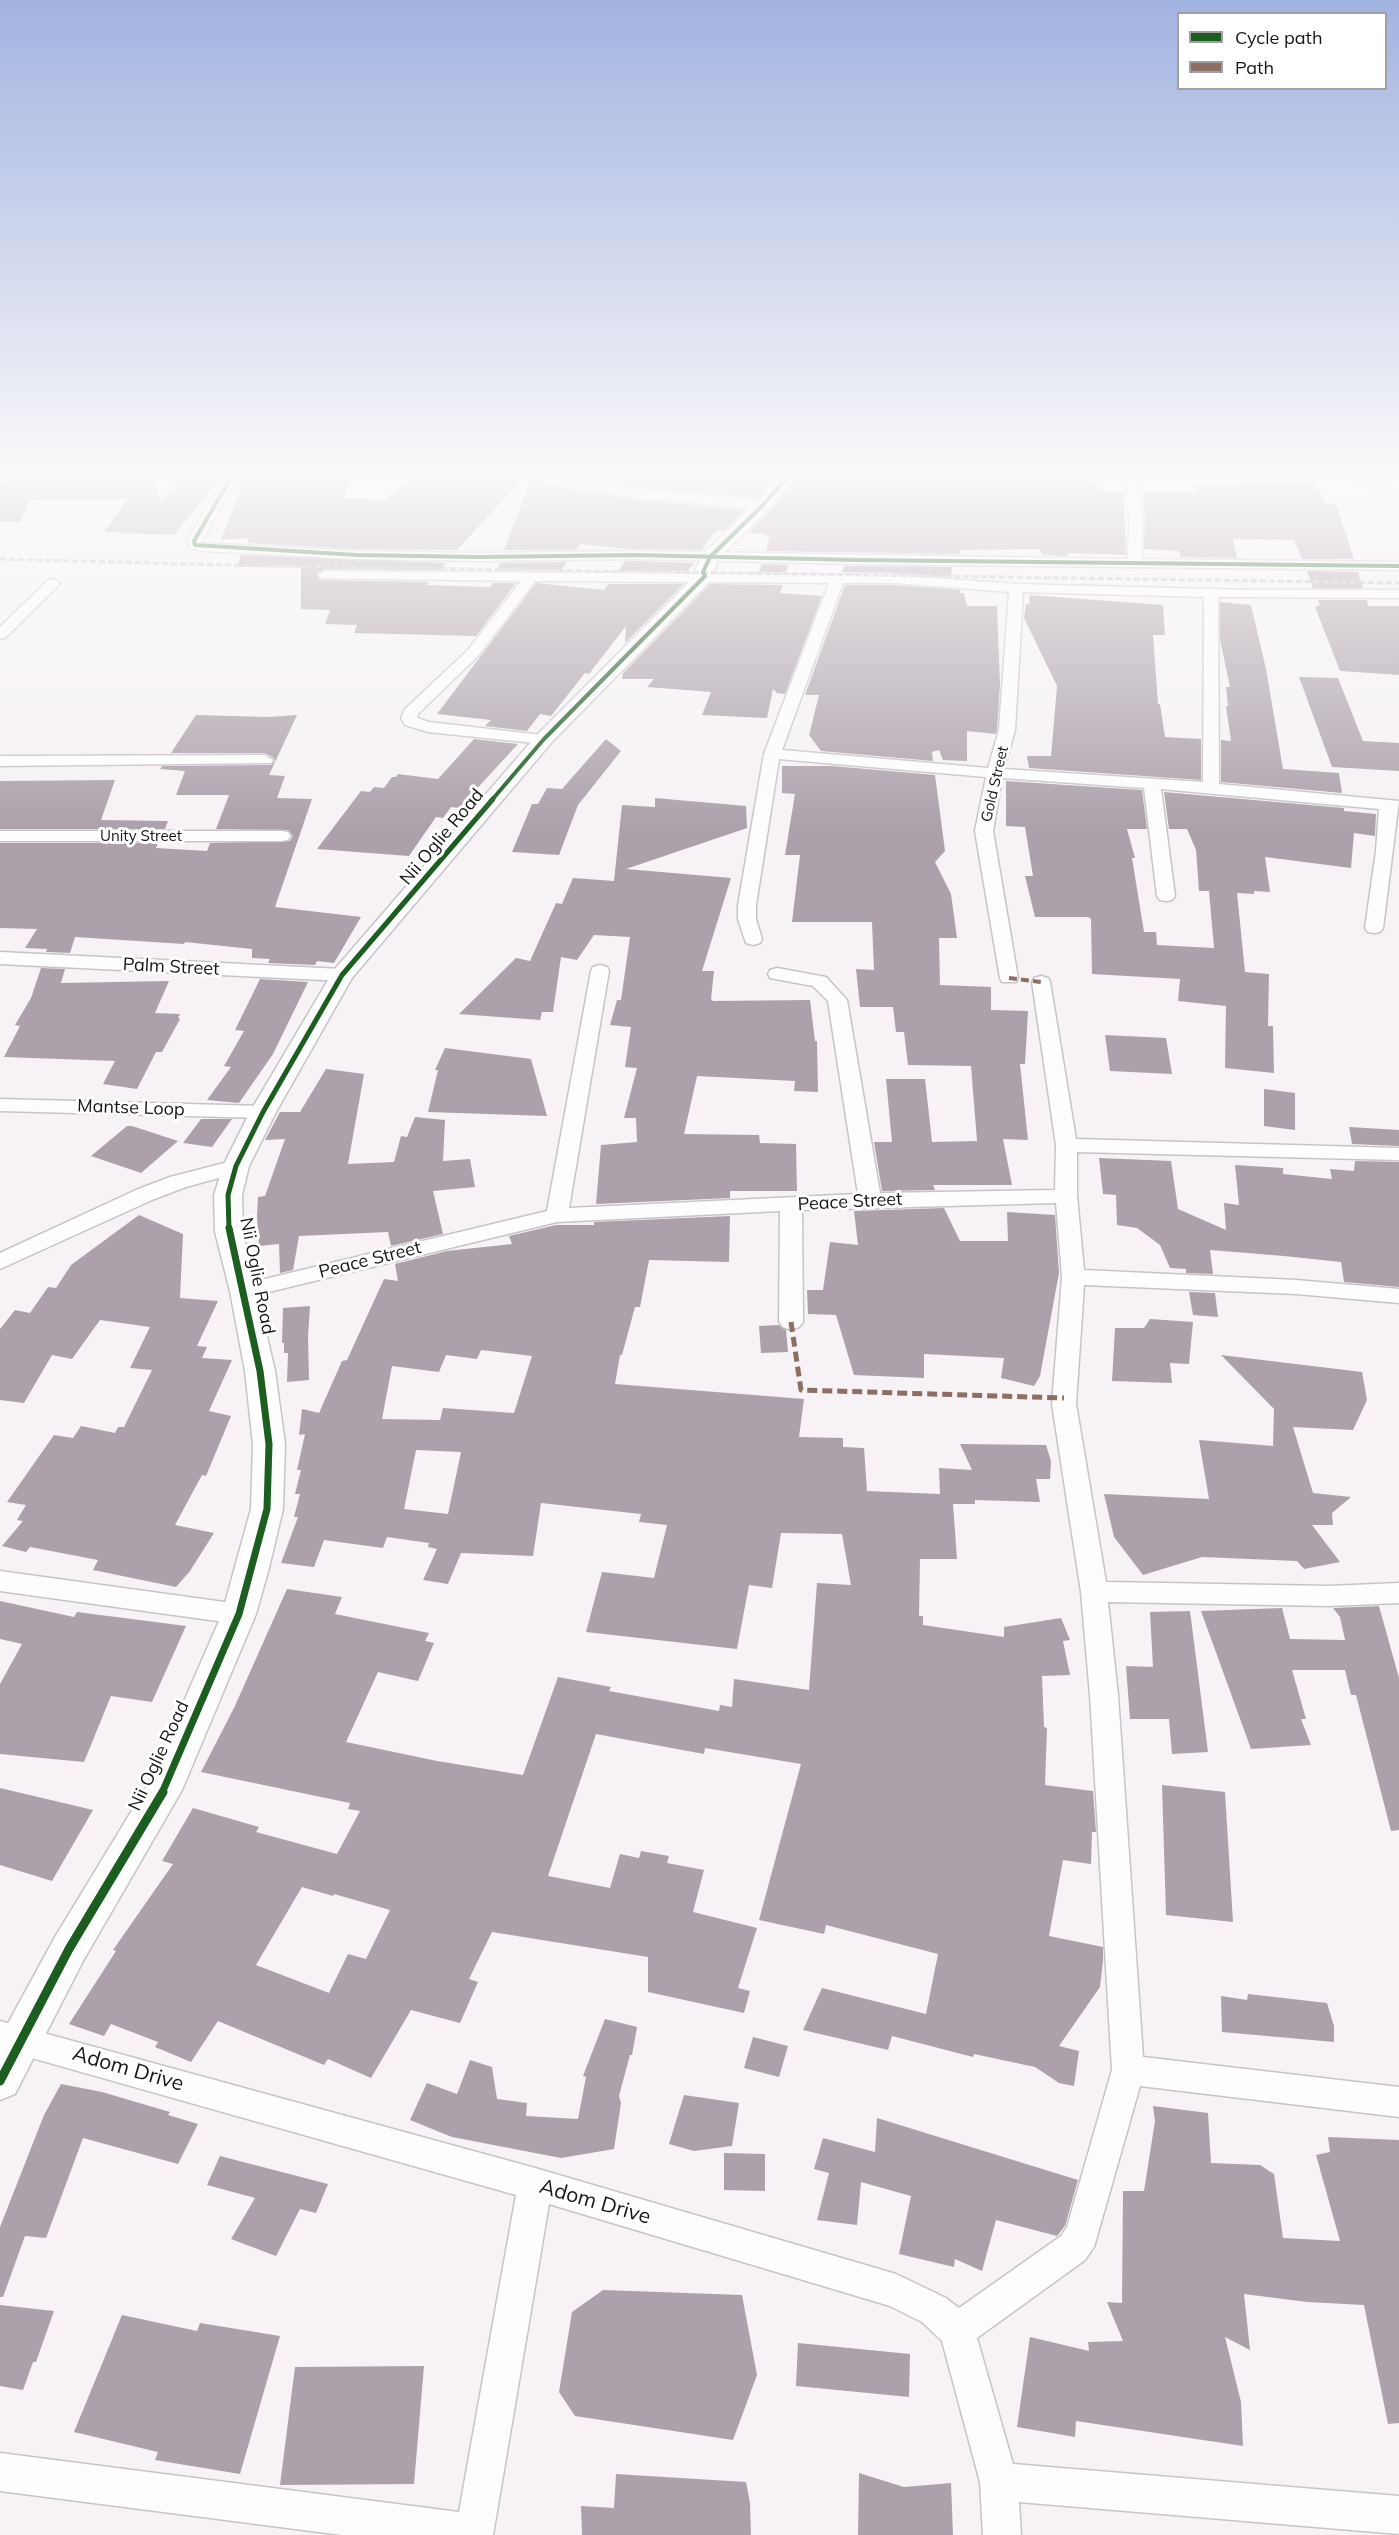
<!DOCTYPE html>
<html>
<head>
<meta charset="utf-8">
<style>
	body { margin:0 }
	#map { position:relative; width:1399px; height:2535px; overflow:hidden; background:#f6f2f5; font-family:Mulish,sans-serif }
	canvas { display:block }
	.legend { position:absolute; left:1177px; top:12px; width:210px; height:78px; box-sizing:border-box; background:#fff; border:2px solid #a2a1a2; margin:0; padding:8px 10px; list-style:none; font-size:18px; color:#171517 }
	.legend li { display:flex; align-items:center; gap:12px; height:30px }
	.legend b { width:30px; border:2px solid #a2a1a2 }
</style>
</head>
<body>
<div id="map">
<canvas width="1399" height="2535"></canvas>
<ul class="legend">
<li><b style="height:8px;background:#1b5e20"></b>Cycle path</li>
<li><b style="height:8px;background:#8d6e63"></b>Path</li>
</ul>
</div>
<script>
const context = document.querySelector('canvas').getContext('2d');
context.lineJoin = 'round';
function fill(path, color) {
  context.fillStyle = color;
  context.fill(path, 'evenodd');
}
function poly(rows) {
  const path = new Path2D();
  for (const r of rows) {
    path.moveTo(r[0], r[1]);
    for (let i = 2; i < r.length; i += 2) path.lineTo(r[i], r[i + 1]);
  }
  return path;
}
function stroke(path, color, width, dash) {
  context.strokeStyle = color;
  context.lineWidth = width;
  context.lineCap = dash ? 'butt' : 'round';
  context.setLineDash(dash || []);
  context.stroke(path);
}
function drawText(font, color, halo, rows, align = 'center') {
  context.font = font + ' Mulish,sans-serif';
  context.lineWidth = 6;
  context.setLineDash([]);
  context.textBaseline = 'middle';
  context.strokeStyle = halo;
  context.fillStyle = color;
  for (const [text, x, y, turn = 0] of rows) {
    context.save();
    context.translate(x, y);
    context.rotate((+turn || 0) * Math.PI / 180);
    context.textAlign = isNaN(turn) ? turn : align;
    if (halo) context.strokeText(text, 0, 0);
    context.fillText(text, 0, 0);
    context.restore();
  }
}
fill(poly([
	[7,474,106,474,105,478,152,474,161,503,181,474,224,474,174,535,104,532,128,499,30,500,20,522,0,522,0,486,3,486],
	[246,474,352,474,345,498,385,500,411,478,433,480,439,474,527,474,457,550,357,549,247,543,249,538,221,540],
	[533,474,547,474,540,479,543,485,644,500,745,510,724,531,718,530,713,534,702,550,628,549,580,544,576,550,504,550],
	[550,474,778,474,757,498,644,488],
	[800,474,1090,474,1093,486,1101,486,1103,492,1124,492,1126,555,1067,553,1069,556,1043,555,1039,549,959,550,959,554,766,551,770,537,766,537,767,534,748,533,771,510],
	[1272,481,1314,481,1325,503,1336,504,1354,559,1302,559,1294,540,1233,539,1237,558,1181,557,1179,551,1144,549,1145,518,1142,492,1196,492,1194,485,1273,483],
	[241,555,446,563,440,570,325,569,316,574,320,580,429,582,426,585,491,587,492,583,516,583,476,636,354,633,357,625,325,624,330,610,301,609,301,567,237,567],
	[625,561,635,561,694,563,688,571,618,571],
	[567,562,561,570,497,570,500,563],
	[762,564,789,565,786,572,759,572],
	[845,566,952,567,951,577,894,573,842,572],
	[1307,571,1358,572,1363,588,1313,588],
	[536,583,604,590,608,584,684,584,625,643,626,626,589,674,585,673,551,716,540,714,527,731,485,726,491,720,437,714],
	[710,584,783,585,780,593,822,596,785,694,777,693,773,689,767,718,702,715,711,692,647,687,654,679,622,679,623,673],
	[845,585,894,585,960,590,960,593,964,593,967,606,997,606,1000,685,997,730,996,734,967,731,967,761,943,760,939,750,932,752,933,761,821,751,809,735,819,695,805,695],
	[1030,595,1163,605,1165,635,1153,635,1158,704,1160,704,1165,737,1201,739,1201,780,1029,768,1027,756,1051,756,1057,686,1024,618,1026,604,1029,604],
	[1318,600,1367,600,1368,606,1399,606,1399,675,1340,671,1315,607,1320,605],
	[1220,602,1251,605,1266,669,1283,769,1339,773,1342,793,1221,782,1221,740,1231,741,1226,706,1228,706,1226,687,1230,687,1220,640],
	[1299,677,1338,678,1363,741,1399,743,1399,771,1332,767],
	[196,715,269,717,297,715,269,775,285,776,277,798,312,799,275,907,361,917,334,963,317,961,315,965,268,963,270,959,252,958,252,949,185,942,184,944,75,937,70,953,46,952,47,949,25,948,37,929,0,928,0,843,158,843,156,848,207,851,210,843,290,841,293,836,288,830,216,829,229,795,176,795,185,771,160,769,162,766,271,765,275,761,274,758,265,753,171,753],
	[474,739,518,744,459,808,451,807,443,818,436,817,409,856,317,849,361,791,370,792,374,787,384,788,392,777,396,777,398,774,438,779],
	[606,739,621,751,578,805,559,855,512,852,532,804,538,804,547,788,562,789],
	[782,766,832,766,935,775,945,851,935,862,951,894,957,938,939,938,940,985,991,987,991,1010,1028,1011,1025,1064,1020,1064,1028,1140,1003,1139,1012,1185,933,1185,935,1190,882,1191,874,1142,892,1142,886,1079,925,1079,932,1142,977,1141,971,1066,908,1065,904,1032,896,1032,893,1007,860,1007,856,969,874,970,872,922,792,922,800,855,785,855,795,794,782,793],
	[115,780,101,820,168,821,165,829,0,829,0,781],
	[1006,781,1142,790,1147,829,1127,829,1135,858,1132,858,1144,932,1156,932,1157,945,1214,948,1209,891,1199,891,1196,850,1187,829,1169,829,1164,792,1344,808,1344,811,1376,814,1375,836,1354,833,1351,868,1265,857,1270,892,1254,891,1254,894,1237,893,1245,972,1269,974,1268,1026,1273,1026,1274,1073,1225,1068,1226,1006,1178,1001,1180,979,1092,974,1091,919,1088,917,1035,917,1025,876,1033,876,1025,827,1006,826],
	[655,798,746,806,747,828,626,869,731,878,702,971,714,971,711,999,713,1001,810,1000,815,1041,817,1041,818,1092,794,1091,795,1081,697,1076,684,1134,759,1135,760,1143,796,1144,797,1191,730,1191,730,1198,596,1204,601,1145,637,1142,636,1118,624,1118,637,1068,625,1067,631,1027,610,1025,617,1000,621,1000,630,937,594,935,577,960,561,957,553,1012,542,1012,540,1020,459,1014,516,958,530,961,556,903,562,904,573,878,614,881,622,805,655,807],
	[41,968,65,969,61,983,169,981,155,1013,180,1014,178,1018,180,1019,162,1052,156,1052,137,1089,103,1084,115,1061,4,1057,20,1026,15,1025,31,998],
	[260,979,308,982,273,1054,239,1103,207,1100,231,1067,224,1066,244,1031,235,1030],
	[1105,1035,1166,1038,1172,1074,1110,1071],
	[445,1048,531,1059,547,1116,428,1112,438,1070,435,1070],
	[326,1069,364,1074,348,1164,394,1162,401,1136,407,1137,415,1117,445,1120,443,1161,470,1159,475,1187,433,1191,443,1234,391,1246,388,1232,299,1236,293,1270,280,1273,279,1244,259,1246,257,1216,258,1197,265,1196,285,1139,265,1140,280,1112,300,1112],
	[1264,1089,1295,1093,1295,1130,1264,1126],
	[201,1119,232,1119,212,1147,183,1143],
	[127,1126,132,1126,178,1141,141,1173,91,1156],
	[1349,1127,1399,1130,1399,1146,1352,1144],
	[1099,1158,1171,1161,1178,1209,1226,1230,1224,1203,1239,1205,1235,1165,1283,1168,1283,1174,1332,1179,1330,1169,1354,1171,1355,1161,1399,1162,1399,1287,1344,1282,1341,1262,1284,1256,1210,1250,1213,1274,1186,1273,1186,1269,1170,1268,1160,1245,1137,1228,1117,1225,1116,1195,1103,1194],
	[944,1208,960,1241,1008,1241,1007,1212,1055,1215,1059,1273,1040,1376,1034,1386,1001,1378,1004,1358,924,1354,924,1378,854,1375,836,1315,808,1314,807,1290,823,1290,830,1242,858,1245,854,1211],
	[139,1215,183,1234,180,1298,218,1301,197,1346,207,1347,202,1358,232,1360,209,1411,231,1416,206,1476,202,1475,175,1525,214,1533,190,1571,176,1587,93,1570,98,1560,30,1547,26,1552,2,1546,23,1521,17,1520,26,1505,7,1502,54,1435,73,1438,81,1426,115,1433,118,1427,124,1427,152,1370,130,1368,150,1327,100,1320,72,1359,52,1355,24,1403,0,1400,0,1329,15,1310,30,1313,48,1287,56,1288,71,1265],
	[730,1216,729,1262,649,1260,640,1307,635,1307,622,1355,620,1355,615,1384,804,1399,799,1437,843,1438,843,1447,864,1448,867,1491,940,1494,939,1468,972,1470,960,1444,1046,1445,1051,1461,1050,1479,1036,1479,1040,1502,975,1500,975,1504,953,1504,957,1559,920,1559,919,1616,923,1616,923,1625,1004,1637,1004,1627,1061,1618,1070,1640,1063,1641,1070,1675,1042,1676,1044,1727,1047,1728,1045,1785,1093,1791,1096,1832,1092,1832,1091,1864,1063,1860,1049,1936,1103,1947,1103,1961,1100,1987,1059,2046,1079,2051,1074,2086,1059,2083,1035,2067,974,2054,973,2057,892,2036,888,2050,803,2030,822,1988,926,2014,938,1954,826,1925,824,1934,759,1920,801,1764,705,1748,704,1754,596,1734,548,1876,610,1888,620,1854,639,1858,641,1851,669,1856,667,1863,704,1870,693,1912,757,1928,738,1988,750,1991,744,2013,648,1992,648,1957,492,1932,469,1979,478,1982,460,2023,411,2010,371,2078,328,2059,324,2065,218,2021,191,2062,155,2047,158,2042,111,2024,104,2036,69,2024,116,1951,113,1950,173,1864,162,1861,193,1808,259,1827,256,1832,337,1854,360,1811,348,1809,350,1803,201,1772,234,1708,287,1589,342,1597,335,1614,429,1633,425,1641,434,1643,418,1681,378,1672,346,1742,437,1761,523,1775,558,1677,611,1687,609,1691,719,1711,720,1705,732,1707,734,1679,809,1690,817,1583,851,1585,842,1534,781,1533,772,1588,749,1585,737,1649,586,1632,602,1572,654,1578,667,1525,639,1522,641,1514,541,1503,533,1556,461,1553,448,1584,423,1580,437,1549,428,1547,429,1543,387,1537,383,1548,324,1540,314,1567,281,1563,298,1517,294,1517,300,1494,295,1494,301,1470,297,1470,305,1434,299,1435,302,1409,319,1413,342,1361,347,1360,384,1279,398,1281,395,1264,447,1251,512,1244,509,1236,556,1225,594,1225,594,1222],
	[481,1350,532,1356,514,1413,443,1408,440,1420,382,1419,392,1366,439,1372,446,1355,477,1359],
	[416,1450,461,1452,448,1514,404,1509],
	[302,1887,333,1896,334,1894,390,1910,366,1959,348,1954,329,1993,256,1965],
	[1189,1292,1215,1293,1218,1317,1193,1315],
	[310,1306,308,1336,309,1380,287,1382,288,1353,284,1353,284,1343,282,1343,283,1308],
	[1150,1319,1193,1322,1189,1364,1170,1363,1172,1383,1112,1381,1115,1328,1144,1328],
	[779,1325,786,1330,788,1352,761,1353,759,1326],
	[1221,1355,1362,1372,1367,1400,1353,1430,1293,1427,1313,1493,1351,1497,1332,1513,1333,1525,1312,1525,1340,1562,1304,1569,1297,1561,1202,1557,1143,1575,1114,1537,1104,1494,1209,1499,1199,1440,1273,1446,1274,1409],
	[0,1601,74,1617,77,1612,186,1626,152,1702,111,1696,84,1762,0,1754,0,1684,22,1644,0,1639],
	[1379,1606,1399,1678,1399,1830,1391,1831,1356,1695,1351,1695,1345,1670,1292,1670,1306,1719,1301,1719,1311,1745,1251,1749,1201,1611,1282,1608,1290,1639,1345,1640,1340,1617,1333,1608],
	[1190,1611,1208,1752,1172,1754,1169,1719,1130,1719,1126,1666,1153,1667,1150,1612],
	[1162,1785,1225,1792,1233,1922,1166,1915],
	[0,1788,93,1810,52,1881,0,1865],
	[1248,1994,1327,2003,1334,2026,1334,2042,1222,2032,1221,1996,1247,2000],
	[605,2019,637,2027,632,2055,630,2055,619,2096,621,2103,614,2149,561,2158,452,2137,410,2120,427,2083,457,2094,470,2060,492,2067,497,2099,527,2103,526,2116,578,2119,586,2077,583,2076],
	[753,2037,788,2046,779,2077,744,2068],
	[61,2084,102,2092,170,2112,168,2115,198,2124,178,2164,83,2138,46,2238,25,2236,3,2297,0,2297,0,2227,44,2115],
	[684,2095,739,2103,732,2146,694,2151,669,2144],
	[1153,2106,1208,2113,1211,2163,1260,2165,1274,2174,1283,2238,1340,2241,1316,2155,1330,2152,1328,2137,1399,2140,1399,2423,1388,2424,1364,2305,1307,2302,1244,2294,1250,2350,1225,2337,1241,2402,1243,2446,1076,2421,1075,2437,1017,2427,1030,2337,1089,2351,1088,2342,1123,2341,1107,2302,1122,2303,1123,2191,1144,2191,1155,2121],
	[877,2118,1078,2180,1065,2226,1057,2236,996,2220,982,2271,955,2259,954,2267,899,2254,911,2196,861,2182,857,2225,817,2220,829,2173,814,2169,823,2138,875,2152],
	[724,2153,765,2154,765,2191,724,2190],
	[220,2156,328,2184,316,2213,300,2209,276,2256,231,2239,255,2198,207,2185],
	[603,2290,742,2295,757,2375,733,2440,575,2416,559,2392,572,2312],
	[0,2305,54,2311,36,2362,33,2362,23,2390,0,2386],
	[122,2315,197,2331,200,2323,280,2336,240,2474,155,2460,158,2452,74,2432],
	[798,2343,910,2354,909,2397,796,2386],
	[424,2366,414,2484,280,2485,295,2367],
	[859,2473,904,2487,951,2483,953,2535,858,2535],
	[616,2474,746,2482,750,2503,751,2535,582,2535,581,2506,614,2508]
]), '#aca1ab');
const minor = poly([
	[227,474,239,474,201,543,357,551,479,553,635,551,1128,559,1129,518,1125,474,1137,474,1143,518,1142,559,1399,562,1399,570,856,564,635,559,479,561,357,559,202,551,190,548,187,541,227,474],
	[1347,474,1362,474,1399,496,1399,505,1347,474],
	[548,476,644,490,763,501,770,505,763,509,644,498,543,483,542,480,548,476],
	[325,571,894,575,1016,584,1250,590,1399,590,1399,598,1218,597,1219,784,1399,801,1383,928,1380,932,1374,933,1368,932,1365,928,1376,851,1379,809,1161,789,1175,896,1172,900,1166,901,1160,900,1157,896,1144,788,1002,778,993,831,1018,978,1016,982,1002,982,1000,978,975,831,986,777,779,759,756,905,756,919,762,939,760,943,753,945,746,943,738,919,738,905,764,754,829,583,535,581,478,656,418,714,417,718,429,722,550,736,552,739,544,744,428,732,405,725,401,718,405,709,468,650,521,581,320,578,318,575,325,571],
	[843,583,894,583,1009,592,999,730,988,768,782,750,843,583],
	[1023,592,1204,597,1203,782,1004,769,1015,730,1023,592],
	[53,579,60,583,58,586,5,638,0,639,0,627,48,580,53,579],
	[265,755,273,760,271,763,0,766,0,756,265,755],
	[0,831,282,831,288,832,291,836,288,840,282,841,0,841,0,831],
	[0,952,342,969,349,971,351,975,349,979,342,981,0,964,0,952],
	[600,965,607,967,609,971,569,1208,858,1194,828,1001,813,986,770,978,768,974,770,970,777,968,826,977,847,1000,880,1193,1055,1190,1056,1145,1032,982,1034,978,1041,976,1048,978,1050,982,1076,1139,1399,1148,1399,1160,1077,1152,1077,1196,1084,1270,1296,1280,1399,1289,1399,1303,1296,1294,1084,1285,1076,1404,1106,1582,1329,1586,1399,1583,1399,1603,1329,1606,1108,1602,1118,1695,1143,2057,1399,2087,1399,2117,1140,2086,1094,2247,1085,2260,977,2338,1013,2464,1399,2496,1399,2534,1019,2502,1021,2535,983,2535,980,2482,942,2341,922,2322,890,2306,549,2204,493,2535,342,2535,0,2491,0,2453,459,2512,516,2195,0,2049,0,2021,535,2168,896,2274,946,2298,959,2308,1061,2236,1067,2227,1112,2070,1090,1695,1081,1592,1052,1404,1062,1277,1056,1203,802,1210,803,1322,799,1327,791,1330,783,1327,779,1322,780,1211,557,1222,244,1298,236,1296,233,1291,236,1286,244,1284,547,1211,591,971,593,967,600,965],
	[0,1099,263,1106,270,1108,273,1112,270,1116,263,1118,0,1111,0,1099],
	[236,1160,244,1161,247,1166,244,1171,186,1187,152,1200,0,1269,0,1253,136,1190,170,1177,236,1160],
	[0,1571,239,1604,248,1607,252,1614,248,1621,239,1624,0,1591,0,1571]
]);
const tertiary = poly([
	[781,474,798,474,769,509,718,559,711,580,551,743,352,978,276,1112,249,1166,242,1195,243,1232,275,1371,285,1444,283,1509,269,1568,256,1614,182,1790,83,1961,15,2094,0,2100,0,2038,55,1937,148,1784,222,1614,251,1509,253,1444,245,1371,230,1291,215,1232,214,1195,223,1166,250,1112,334,970,537,735,696,575,694,572,704,553,757,501,781,474]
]);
stroke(minor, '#c7c4c7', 3);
stroke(tertiary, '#c7c4c7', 3);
fill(minor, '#fefdfe');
fill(tertiary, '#fefdfe');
stroke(poly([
	[0,559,264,566,1399,583]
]), '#bfbebf', 3, [6, 3]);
stroke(poly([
	[1009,978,1041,982]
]), '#8d6e63', 4, [8, 4]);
stroke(poly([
	[791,1322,801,1390,1064,1398]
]), '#8d6e63', 5, [10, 5]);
stroke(poly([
	[233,474,194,541,195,545,357,555,479,557,635,555,856,560,1399,566],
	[491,801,544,739,705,576,703,572,710,557,763,505,790,474]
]), '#1b5e20', 4);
stroke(poly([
	[229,1229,228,1195,236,1166,263,1112,342,975,493,799]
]), '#1b5e20', 5);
stroke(poly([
	[162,1793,239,1614,267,1509,269,1444,260,1371,229,1228]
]), '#1b5e20', 7);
stroke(poly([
	[0,2081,69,1949,163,1792]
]), '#1b5e20', 9);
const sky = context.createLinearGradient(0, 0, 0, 829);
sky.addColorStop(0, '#a1b3e0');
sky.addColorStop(0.57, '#fbf9fa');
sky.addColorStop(1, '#fbf9fa00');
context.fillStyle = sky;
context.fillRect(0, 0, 1399, 829);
drawText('15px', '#171517', '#fff', [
	["Gold Street",995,784,-77],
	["Unity Street",141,836]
]);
drawText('18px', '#171517', '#fff', [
	["Nii Oglie Road",442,837,-50],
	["Palm Street",171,967,3],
	["Mantse Loop",131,1108,2],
	["Peace Street",850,1202,-3],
	["Peace Street",370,1260,-14],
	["Nii Oglie Road",257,1276,79],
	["Nii Oglie Road",159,1756,-65]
]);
drawText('21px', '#171517', '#fff', [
	["Adom Drive",128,2069,16],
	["Adom Drive",595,2202,16]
]);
</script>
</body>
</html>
